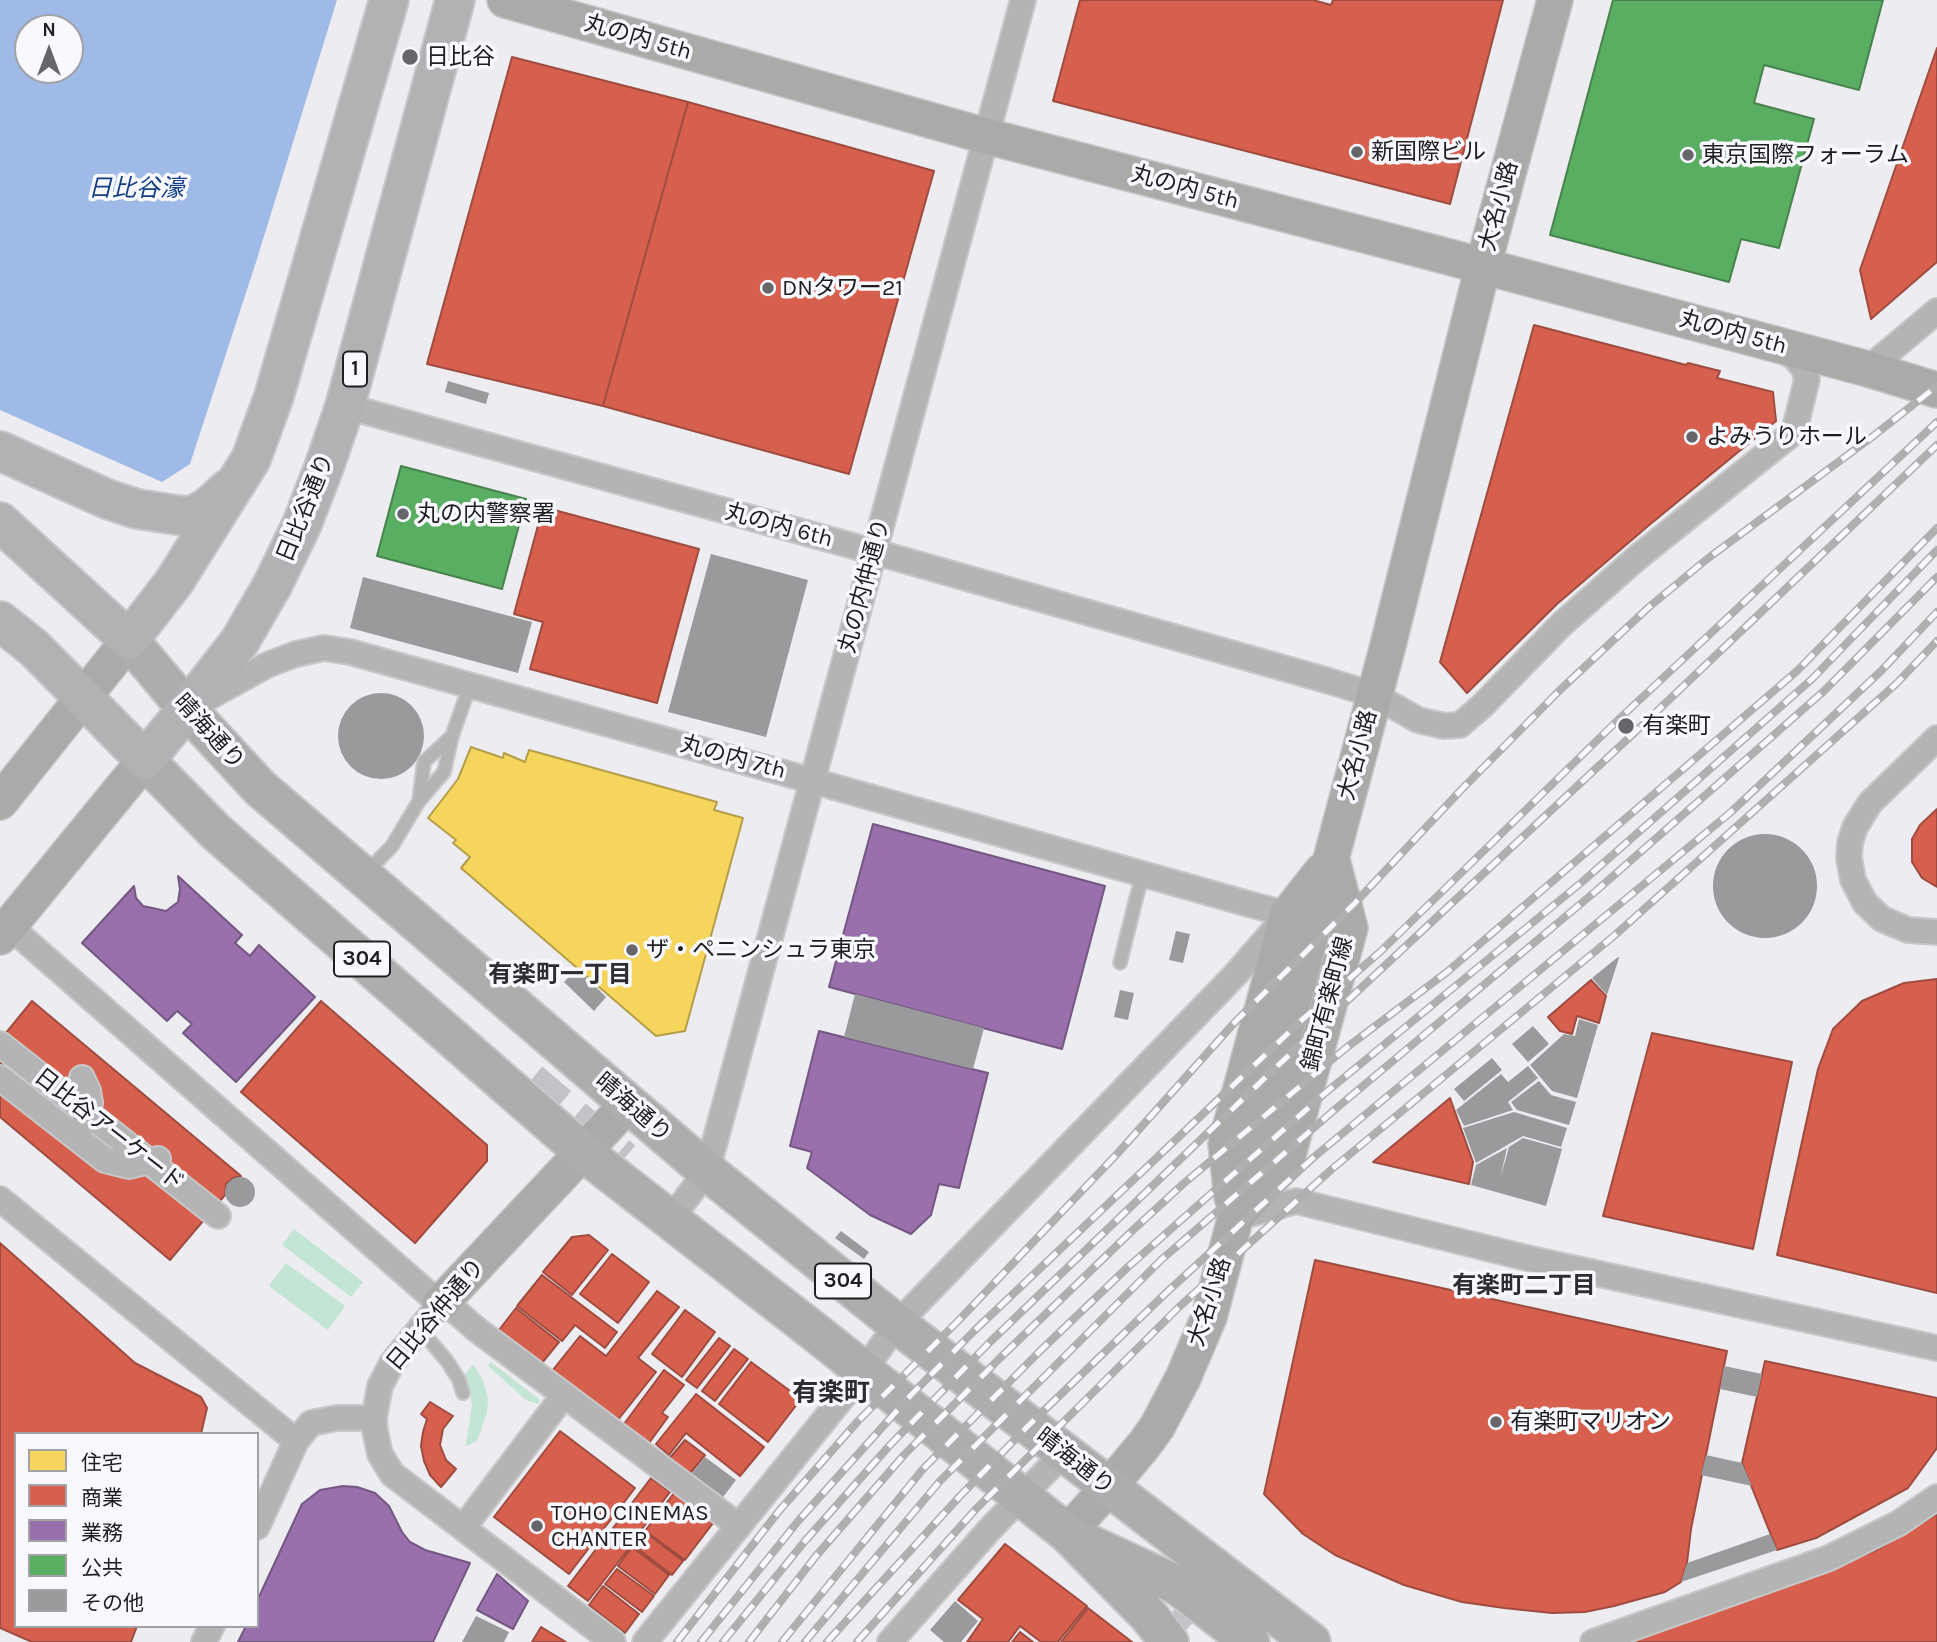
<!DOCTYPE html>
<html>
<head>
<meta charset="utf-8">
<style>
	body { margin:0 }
	#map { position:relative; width:1937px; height:1642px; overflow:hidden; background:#ececf1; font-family:Karla,"Noto Sans JP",sans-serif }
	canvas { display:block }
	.legend { position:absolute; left:14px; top:1432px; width:245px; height:196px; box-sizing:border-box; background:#f8f8ff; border:2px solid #a1a1a6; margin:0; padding:9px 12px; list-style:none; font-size:21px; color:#1e1e21 }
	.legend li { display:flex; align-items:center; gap:14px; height:35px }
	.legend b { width:35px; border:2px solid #a1a1a6 }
	.north { position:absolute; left:14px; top:14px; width:70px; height:70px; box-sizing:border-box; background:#f8f8ff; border:2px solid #a1a1a6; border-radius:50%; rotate:0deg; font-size:19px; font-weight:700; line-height:28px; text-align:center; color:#1e1e21 }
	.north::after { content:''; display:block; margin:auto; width:24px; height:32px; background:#66666a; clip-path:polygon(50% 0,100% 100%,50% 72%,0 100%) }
</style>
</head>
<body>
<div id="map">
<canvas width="1937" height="1642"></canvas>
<ul class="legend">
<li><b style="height:19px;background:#f6d55c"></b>住宅</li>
<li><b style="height:19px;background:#d6604d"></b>商業</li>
<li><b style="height:19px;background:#9970ab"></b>業務</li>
<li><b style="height:19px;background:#5aae61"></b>公共</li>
<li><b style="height:19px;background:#9a9a9d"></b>その他</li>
</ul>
<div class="north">N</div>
</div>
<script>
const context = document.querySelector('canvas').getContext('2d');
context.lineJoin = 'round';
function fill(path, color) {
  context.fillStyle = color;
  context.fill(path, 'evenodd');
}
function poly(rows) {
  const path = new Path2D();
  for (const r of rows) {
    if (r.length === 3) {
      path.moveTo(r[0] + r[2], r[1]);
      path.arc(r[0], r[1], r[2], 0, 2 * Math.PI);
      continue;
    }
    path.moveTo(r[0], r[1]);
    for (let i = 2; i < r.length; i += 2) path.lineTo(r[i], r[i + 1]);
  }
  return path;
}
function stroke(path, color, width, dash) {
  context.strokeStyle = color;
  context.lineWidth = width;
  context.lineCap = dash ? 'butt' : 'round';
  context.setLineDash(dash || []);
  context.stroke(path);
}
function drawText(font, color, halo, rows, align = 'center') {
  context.font = font + ' Karla,"Noto Sans JP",sans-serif';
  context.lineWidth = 7;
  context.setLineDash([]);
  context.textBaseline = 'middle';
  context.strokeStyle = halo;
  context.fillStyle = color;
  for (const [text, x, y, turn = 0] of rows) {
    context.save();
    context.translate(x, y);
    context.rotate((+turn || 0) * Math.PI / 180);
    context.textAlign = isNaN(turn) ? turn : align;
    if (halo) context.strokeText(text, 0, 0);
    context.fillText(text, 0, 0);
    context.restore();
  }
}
fill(poly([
	[294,1229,363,1282,351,1297,282,1245],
	[286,1263,345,1306,328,1330,269,1286],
	[491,1362,540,1400,538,1404,526,1400,488,1366],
	[473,1364,483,1380,488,1399,487,1413,477,1441,467,1446,466,1445,472,1405,470,1390,464,1376]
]), '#c2e5d4');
fill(poly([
	[0,0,337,0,256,262,190,464,162,482,0,410],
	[28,28,70,28,70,70,28,70]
]), '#9fbae6');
const homes = poly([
	[471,747,503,758,504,753,525,762,529,750,717,802,714,810,743,818,685,1031,656,1036,461,868,470,857,453,843,456,840,428,818,458,779,471,747]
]);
fill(homes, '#f6d55c');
stroke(homes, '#b59e4a', 2);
const shops = poly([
	[1080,0,1313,0,1331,5,1333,0,1503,0,1450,204,1053,101,1080,0],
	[1937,48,1937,262,1871,319,1860,270,1937,48],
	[512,57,688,102,603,406,427,364,512,57],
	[688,102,934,171,849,474,603,406,688,102],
	[1534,325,1686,365,1688,363,1720,371,1717,378,1773,392,1776,421,1648,526,1557,604,1467,693,1440,662,1534,325],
	[543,507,699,549,657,703,530,669,543,622,514,614,543,507],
	[1937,809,1937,887,1922,878,1912,862,1912,839,1920,825,1937,809],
	[1937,979,1937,1293,1777,1255,1818,1069,1833,1029,1862,1001,1904,983,1937,979],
	[1591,980,1606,996,1599,1023,1577,1016,1572,1034,1560,1031,1548,1017,1591,980],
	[32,1001,241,1176,233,1178,226,1184,225,1195,170,1260,0,1117,0,1040,32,1001],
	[321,1001,487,1145,487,1161,415,1243,241,1092,321,1001],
	[1652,1033,1792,1062,1753,1249,1603,1216,1652,1033],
	[1450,1098,1473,1162,1469,1184,1373,1162,1450,1098],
	[589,1235,608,1250,572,1295,543,1272,572,1237,589,1235],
	[0,1243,135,1363,201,1397,207,1408,201,1434,16,1434,16,1626,137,1626,131,1642,32,1642,0,1628,0,1243],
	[612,1254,649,1282,618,1323,580,1294,612,1254],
	[1315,1260,1727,1351,1691,1529,1687,1563,1681,1582,1665,1592,1614,1606,1585,1612,1552,1613,1504,1608,1462,1602,1404,1585,1335,1555,1303,1534,1264,1494,1315,1260],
	[542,1275,617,1332,605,1348,575,1325,562,1341,517,1306,542,1275],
	[657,1291,679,1307,638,1358,656,1372,617,1421,552,1371,580,1336,606,1356,657,1291],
	[516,1308,559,1342,542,1363,499,1330,516,1308],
	[685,1310,715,1332,682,1377,652,1354,685,1310],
	[719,1338,730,1346,697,1388,686,1380,719,1338],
	[734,1349,748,1359,715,1401,702,1391,734,1349],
	[1765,1361,1937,1398,1937,1448,1908,1488,1816,1538,1777,1550,1742,1463,1765,1361],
	[751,1362,801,1399,768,1442,719,1404,751,1362],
	[664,1370,684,1385,662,1413,668,1417,649,1443,624,1424,664,1370],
	[696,1394,764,1447,740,1476,686,1433,669,1455,656,1444,696,1394],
	[430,1402,453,1416,443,1429,440,1445,446,1460,456,1469,441,1487,430,1475,424,1461,421,1446,423,1432,427,1419,421,1414,430,1402],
	[560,1431,635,1488,569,1574,494,1517,560,1431],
	[685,1440,705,1455,688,1476,668,1460,685,1440],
	[651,1478,670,1492,632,1542,613,1528,651,1478],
	[674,1493,713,1523,685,1560,645,1531,674,1493],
	[1937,1514,1937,1642,1625,1642,1877,1550,1937,1514],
	[609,1532,630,1547,588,1601,568,1586,609,1532],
	[645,1532,683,1561,672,1575,634,1546,645,1532],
	[1005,1544,1087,1606,1058,1642,1041,1642,1020,1626,1008,1642,967,1642,983,1619,958,1600,1005,1544],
	[632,1547,669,1575,655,1594,618,1566,632,1547],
	[617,1569,654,1596,642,1612,605,1584,617,1569],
	[603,1586,639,1614,625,1633,589,1605,603,1586],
	[1088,1608,1132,1642,1061,1642,1088,1608],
	[541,1627,566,1642,532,1642,541,1627],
	[1020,1632,1033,1642,1012,1642,1020,1632]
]);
fill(shops, '#d6604d');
stroke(shops, '#9f4c40', 2);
const offices = poly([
	[873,824,1105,886,1062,1049,829,987,873,824],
	[178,876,242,935,235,943,250,956,259,945,315,997,236,1082,183,1033,192,1024,177,1011,167,1021,82,943,134,886,136,898,143,906,166,911,178,902,180,889,178,876],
	[819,1031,988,1073,959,1188,939,1184,931,1215,911,1234,870,1215,807,1168,812,1152,790,1146,819,1031],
	[343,1486,357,1487,375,1493,389,1506,402,1532,410,1542,425,1550,470,1563,433,1642,238,1642,246,1626,257,1626,257,1601,302,1504,320,1490,343,1486],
	[497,1574,528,1601,513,1629,477,1610,497,1574]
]);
fill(offices, '#9970ab');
stroke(offices, '#745782', 2);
const public = poly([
	[1613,0,1883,0,1859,90,1764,65,1754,103,1814,119,1779,248,1741,239,1729,282,1550,235,1613,0],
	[401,466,526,499,502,589,377,556,401,466]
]);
fill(public, '#5aae61');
stroke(public, '#48834e', 2);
fill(poly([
	[448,381,489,393,486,404,445,392],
	[711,554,808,580,766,737,668,712],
	[363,577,532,622,518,673,350,628],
	[381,736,43],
	[1765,886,52],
	[1176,931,1190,934,1183,963,1169,960],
	[1618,957,1619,958,1607,995,1592,978],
	[577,968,606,997,594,1011,564,982],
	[1120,990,1134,993,1128,1020,1114,1017],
	[855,994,984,1028,973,1069,844,1037],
	[1579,1019,1598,1025,1577,1098,1552,1091,1530,1065,1564,1034,1575,1036],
	[1533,1026,1549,1044,1528,1062,1512,1044],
	[1492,1058,1502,1070,1464,1101,1454,1089],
	[1528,1066,1538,1078,1508,1102,1513,1110,1464,1126,1456,1110,1501,1074,1508,1082],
	[1539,1081,1551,1095,1576,1102,1569,1125,1517,1110,1511,1102],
	[1514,1112,1567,1128,1561,1147,1523,1136,1476,1163,1463,1128],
	[1523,1138,1562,1149,1546,1206,1471,1185,1476,1165,1507,1148,1500,1179,1509,1147],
	[240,1192,15],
	[841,1231,869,1252,864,1259,835,1238],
	[1724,1366,1762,1374,1757,1397,1720,1389],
	[1706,1455,1742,1463,1752,1486,1701,1475],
	[705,1457,736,1480,720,1501,689,1477],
	[1770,1534,1777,1550,1681,1582,1687,1563],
	[955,1601,978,1621,961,1642,944,1642,930,1630],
	[476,1616,509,1632,504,1642,462,1642]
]), '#9a9a9d');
stroke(poly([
	[530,1081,623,1160],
	[1129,1575,1189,1627]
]), '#c3c3c7', 38, [38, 19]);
const lane = poly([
	[419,801,424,762,452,736],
	[366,873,392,846,419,801,444,772,452,736,470,685],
	[1120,963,1138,891,1144,875],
	[420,1329,447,1361,459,1380,463,1393]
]);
const street = poly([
	[1868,369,1937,311],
	[345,406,875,552,1329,681,1374,695,1418,720,1444,726,1460,725,1482,706,1562,624,1638,557,1794,432,1807,379,1804,368,1793,356,1779,349],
	[202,701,267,665,296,654,324,648,350,652,813,781,1256,906,1303,918],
	[1937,738,1870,803,1855,827,1850,843,1849,858,1853,880,1865,903,1882,919,1908,930,1937,932],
	[9,926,440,1304,392,1363,380,1386,374,1418,375,1431,380,1454,392,1474,613,1642],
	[0,1044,218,1216],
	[0,1078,105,1160,129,1166,158,1159],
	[82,1078,88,1091,90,1103,84,1124],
	[0,1199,296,1441],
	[1236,1218,1296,1201,1531,1259,1937,1348],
	[670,1220,707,1171,1023,0],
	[444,1301,476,1329,739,1526],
	[257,1527,296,1441,311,1423,337,1418,374,1418],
	[463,1528,564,1395],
	[204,1642,212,1626],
	[645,1642,863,1372,897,1324,1235,975,1283,920],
	[890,1642,991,1528,1064,1453],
	[1593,1642,1829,1558,1899,1523,1937,1497]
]);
const secondary = poly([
	[505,0,986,136,1434,253,1868,369,1937,390],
	[0,802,129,640],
	[0,937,145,760],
	[1232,1197,1226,1144,1288,914,1322,871],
	[1239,1213,1286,1162,1350,928,1332,860],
	[440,1304,628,1104],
	[1067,1533,1108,1488,1144,1445,1157,1427,1183,1378,1209,1317,1387,649,1483,266,1555,0]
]);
const primary = poly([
	[129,640,187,709,260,788,707,1171,897,1324,1311,1642],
	[145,760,216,832,583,1152,820,1336,1067,1533,1149,1616,1169,1642],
	[1091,1545,1177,1585,1250,1642]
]);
const highway = poly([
	[0,451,107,499,137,509,184,516,194,515,207,508,228,489],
	[0,522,129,640,174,582,251,459,274,396,389,0],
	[0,621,34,648,145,760,187,709,240,641,273,584,302,524,324,467,345,406,455,0]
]);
stroke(lane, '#c8c8cb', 16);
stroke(street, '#c8c8cb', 28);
stroke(secondary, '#c8c8cb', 38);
stroke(primary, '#c8c8cb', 42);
stroke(highway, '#c8c8cb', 42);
stroke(lane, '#b5b4b4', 12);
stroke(street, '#b5b4b4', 24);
stroke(secondary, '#abaaa9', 35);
stroke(primary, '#aeacad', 38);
stroke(highway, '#b2b1b3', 38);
const rail = poly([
	[677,1642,779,1511,858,1421,960,1319,1117,1154,1235,1022,1354,904,1462,789,1561,689,1649,607,1707,559,1872,437,1937,386],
	[701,1642,799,1520,911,1395,974,1331,1303,1019,1380,952,1619,719,1937,422],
	[723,1642,805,1541,890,1445,989,1343,1271,1072,1633,734,1937,445],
	[749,1642,816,1556,904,1455,1000,1358,1133,1230,1183,1184,1346,1048,1447,972,1797,671,1937,528],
	[782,1642,923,1469,1040,1351,1128,1267,1324,1094,1582,882,1812,679,1937,550],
	[805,1642,940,1481,1161,1260,1339,1106,1596,891,1824,691,1937,577],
	[827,1642,960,1496,1029,1425,1167,1292,1314,1157,1731,812,1881,671,1937,612],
	[857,1642,976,1509,1179,1307,1332,1169,1615,935,1896,684,1937,641]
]);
stroke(rail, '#afafb0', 8);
stroke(rail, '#f8f8ff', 5, [16]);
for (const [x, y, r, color] of [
	[410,57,9,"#66666a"],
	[1357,152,7,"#66666a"],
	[1688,155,7,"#66666a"],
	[768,288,7,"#66666a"],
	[1692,437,7,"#66666a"],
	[403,514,7,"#66666a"],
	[1626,726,9,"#66666a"],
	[632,950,7,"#66666a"],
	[1496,1422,7,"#66666a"],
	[537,1526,7,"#66666a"]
]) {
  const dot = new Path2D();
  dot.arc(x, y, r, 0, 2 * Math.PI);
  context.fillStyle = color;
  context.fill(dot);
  stroke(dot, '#f8f8ff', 2.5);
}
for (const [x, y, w] of [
	[355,369,24],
	[362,959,56],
	[843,1281,56]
]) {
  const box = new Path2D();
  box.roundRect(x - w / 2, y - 17.5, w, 35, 5);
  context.fillStyle = '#f8f8ff';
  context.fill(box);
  stroke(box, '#1e1e21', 2);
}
drawText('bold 21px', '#1e1e21', null, [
	["1",355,369],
	["304",362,959],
	["304",843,1281]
]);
drawText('23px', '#1e1e21', '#f8f8ff', [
	["丸の内 5th",638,38,16],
	["丸の内 5th",1185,188,15],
	["大名小路",1499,206,-75],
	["丸の内 5th",1733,333,15],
	["日比谷通り",306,508,-68],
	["丸の内 6th",779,526,15],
	["丸の内仲通り",865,586,-75],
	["晴海通り",209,732,48],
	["大名小路",1358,755,-75],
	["丸の内 7th",733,758,15],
	["錦町有楽町線",1328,1004,-75],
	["晴海通り",633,1108,41],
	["日比谷アーケード",109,1130,38],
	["大名小路",1210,1302,-72],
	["日比谷仲通り",436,1315,-50],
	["晴海通り",1075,1462,38]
]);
drawText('23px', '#1e1e21', '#f8f8ff', [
	["日比谷",426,57],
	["新国際ビル",1371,152],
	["東京国際フォーラム",1702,155],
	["DNタワー21",782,288],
	["よみうりホール",1706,437],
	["丸の内警察署",417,514],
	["有楽町",1642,726],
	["ザ・ペニンシュラ東京",646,950],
	["有楽町マリオン",1510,1422],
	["TOHO CINEMAS",551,1513],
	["CHANTER",551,1539]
], 'left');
drawText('italic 24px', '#143f87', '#f8f8ff', [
	["日比谷濠",136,189]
]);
drawText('bold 24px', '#2d2d33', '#f8f8ff', [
	["有楽町一丁目",560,975],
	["有楽町二丁目",1524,1286]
]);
drawText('bold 26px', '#2d2d33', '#f8f8ff', [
	["有楽町",831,1394]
]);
</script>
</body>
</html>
